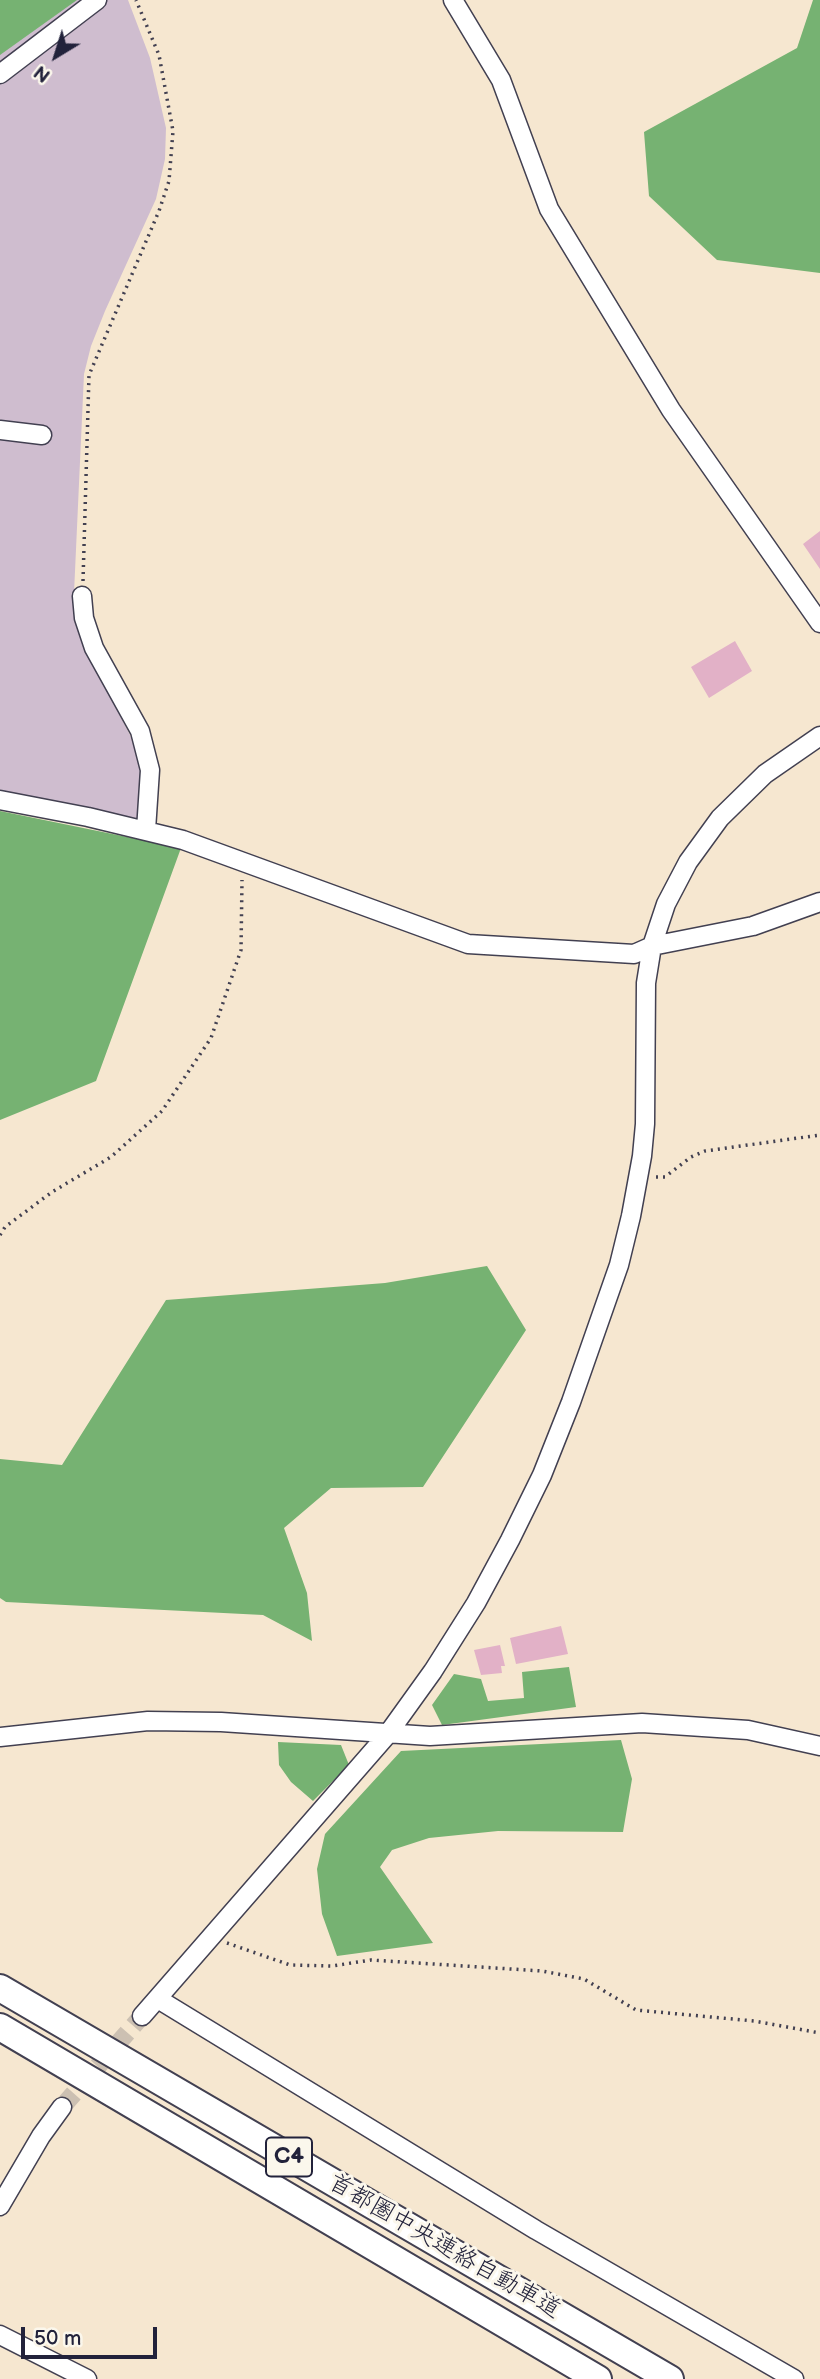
<!DOCTYPE html>
<html>
<head>
<meta charset="utf-8">
<style>
	body { margin:0 }
	#map { position:relative; width:820px; height:2379px; overflow:hidden; background:#f6e7d0; font-family:"Balsamiq Sans",sans-serif }
	canvas { display:block }
	.north { position:absolute; left:21px; top:21px; width:70px; height:70px; -webkit-text-stroke:5px #fbf7ec; paint-order:stroke; rotate:218deg; font-size:19px; font-weight:700; line-height:28px; text-align:center; color:#22223b }
	.north::after { content:''; display:block; margin:auto; width:24px; height:32px; background:#22223b; clip-path:polygon(50% 0,100% 100%,50% 72%,0 100%) }
	.scale { position:absolute; left:21px; top:2327px; width:136px; height:32px; box-sizing:border-box; border:4px solid #22223b; border-top:0; padding-left:9px; font-size:21px; line-height:24px; white-space:nowrap; color:#22223b; -webkit-text-stroke:5px #fbf7ec; paint-order:stroke }
</style>
</head>
<body>
<div id="map">
<canvas width="820" height="2379"></canvas>
<div class="north">N</div>
<div class="scale">50 m</div>
</div>
<script>
const context = document.querySelector('canvas').getContext('2d');
context.lineJoin = 'round';
function fill(path, color) {
  context.fillStyle = color;
  context.fill(path, 'evenodd');
}
function poly(rows) {
  const path = new Path2D();
  for (const r of rows) {
    path.moveTo(r[0], r[1]);
    for (let i = 2; i < r.length; i += 2) path.lineTo(r[i], r[i + 1]);
  }
  return path;
}
function stroke(path, color, width, dash) {
  context.strokeStyle = color;
  context.lineWidth = width;
  context.lineCap = dash ? 'butt' : 'round';
  context.setLineDash(dash || []);
  context.stroke(path);
}
function drawText(font, color, halo, rows, align = 'center') {
  context.font = font + ' "Balsamiq Sans","Klee One",sans-serif';
  context.lineWidth = 6;
  context.setLineDash([]);
  context.textBaseline = 'middle';
  context.strokeStyle = halo;
  context.fillStyle = color;
  for (const [text, x, y, turn = 0] of rows) {
    context.save();
    context.translate(x, y);
    context.rotate((+turn || 0) * Math.PI / 180);
    context.textAlign = isNaN(turn) ? turn : align;
    if (halo) context.strokeText(text, 0, 0);
    context.fillText(text, 0, 0);
    context.restore();
  }
}
fill(poly([
	[0,0,128,0,150,58,166,128,165,159,156,199,105,311,91,346,84,374,74,593,99,675,130,735,140,764,141,814,135,821,0,790]
]), '#cfbdcf');
fill(poly([
	[0,0,77,0,0,55],
	[813,0,820,0,820,273,717,260,649,196,644,132,797,48],
	[0,811,181,848,96,1081,0,1120],
	[487,1266,526,1330,423,1487,331,1488,284,1528,307,1593,312,1641,263,1615,6,1602,0,1598,0,1459,62,1465,166,1300,385,1283],
	[569,1667,576,1707,442,1725,432,1705,454,1674,481,1679,488,1701,524,1698,522,1672],
	[621,1740,632,1779,623,1832,498,1831,429,1838,392,1850,380,1867,433,1943,337,1956,322,1914,317,1869,325,1834,401,1751],
	[278,1742,341,1745,349,1765,313,1801,291,1782,279,1765]
]), '#76b272');
fill(poly([
	[820,531,820,569,803,544],
	[735,641,752,671,709,698,691,667],
	[561,1626,568,1654,516,1664,510,1638],
	[500,1645,505,1666,501,1666,502,1673,481,1675,474,1650]
]), '#e2b1c7');
stroke(poly([
	[62,2107,142,2016]
]), '#ccc0b2', 18, [18, 9]);
const minor = poly([
	[453,0,501,80,549,209,671,410,820,623],
	[0,74,97,0],
	[0,430,42,435],
	[82,596,84,618,94,648,140,731,150,770,146,830],
	[0,800,88,817,183,840,468,944,634,954,652,946,753,926,820,902],
	[0,1737,148,1721,221,1722,430,1736,642,1723,748,1730,820,1746],
	[158,1999,536,2230,794,2379],
	[142,2016,387,1735,433,1671,476,1603,510,1540,542,1475,571,1402,619,1265,631,1216,642,1156,645,1124,646,983,652,946,666,904,688,862,720,818,765,774,820,736],
	[0,2206,41,2136,62,2107],
	[0,2335,87,2379]
]);
const highway = poly([
	[0,1988,670,2379],
	[0,2027,598,2379]
]);
stroke(minor, '#424051', 21);
stroke(highway, '#424051', 30);
stroke(poly([
	[83,581,89,375,159,211,169,181,173,131,159,55,136,0],
	[656,1177,665,1177,691,1157,705,1151,820,1135],
	[0,1235,5,1227,52,1192,111,1157,162,1111,211,1038,241,950,242,880],
	[227,1943,290,1965,332,1966,371,1960,542,1971,584,1979,636,2010,754,2021,820,2033]
]), '#424051', 3.5, [2, 5]);
stroke(minor, '#fff', 18);
stroke(highway, '#fff', 26);
for (const [x, y, w] of [
	[289,2157,46]
]) {
  const box = new Path2D();
  box.roundRect(x - w / 2, y - 19.5, w, 39, 5);
  context.fillStyle = '#fbf7ec';
  context.fill(box);
  stroke(box, '#22223b', 2);
}
drawText('bold 23px', '#22223b', null, [
	["C4",289,2157]
]);
drawText('24px', '#22223b', '#fbf7ec', [
	["首都圏中央連絡自動車道",444,2247,30]
]);
</script>
</body>
</html>
